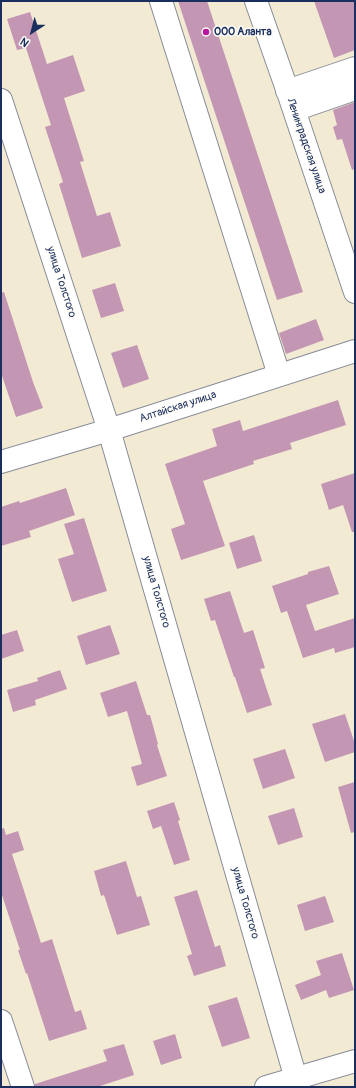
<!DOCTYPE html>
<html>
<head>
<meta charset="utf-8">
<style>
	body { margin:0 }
	#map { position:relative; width:356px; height:1088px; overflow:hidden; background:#f3ead3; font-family:Pangolin,sans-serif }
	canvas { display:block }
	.frame { position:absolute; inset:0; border:2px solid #1b2f5e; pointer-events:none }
	.north { position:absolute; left:12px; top:12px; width:40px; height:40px; -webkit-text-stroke:3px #fdfcf7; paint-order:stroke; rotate:216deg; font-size:11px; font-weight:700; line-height:16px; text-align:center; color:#1b2f5e }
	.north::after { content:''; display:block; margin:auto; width:14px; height:18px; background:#1b2f5e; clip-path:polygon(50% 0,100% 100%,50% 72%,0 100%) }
</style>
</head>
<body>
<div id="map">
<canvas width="356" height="1088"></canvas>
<div class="frame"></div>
<div class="north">N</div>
</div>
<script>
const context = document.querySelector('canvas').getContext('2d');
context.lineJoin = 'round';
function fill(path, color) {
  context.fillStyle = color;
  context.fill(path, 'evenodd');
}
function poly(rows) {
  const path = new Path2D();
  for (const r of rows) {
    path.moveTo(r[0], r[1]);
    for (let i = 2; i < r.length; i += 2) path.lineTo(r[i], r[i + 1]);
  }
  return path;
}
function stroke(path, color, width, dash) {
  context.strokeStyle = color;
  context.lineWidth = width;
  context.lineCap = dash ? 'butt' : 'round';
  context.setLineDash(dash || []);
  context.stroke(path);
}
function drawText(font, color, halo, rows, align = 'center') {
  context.font = font + ' Pangolin,sans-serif';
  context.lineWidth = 3;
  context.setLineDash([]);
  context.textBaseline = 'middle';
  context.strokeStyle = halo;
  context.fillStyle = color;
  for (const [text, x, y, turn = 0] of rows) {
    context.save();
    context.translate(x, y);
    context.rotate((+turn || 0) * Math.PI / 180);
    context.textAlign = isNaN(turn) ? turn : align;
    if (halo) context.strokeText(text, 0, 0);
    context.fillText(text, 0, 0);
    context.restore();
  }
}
fill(poly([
	[178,1,207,1,303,292,277,300],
	[314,1,355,1,355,50,334,58],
	[30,12,47,64,73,55,85,91,64,98,84,161,80,162,97,216,110,212,121,246,82,258,59,184,63,182,45,127,51,125,26,48,17,50,7,19],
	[355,102,355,169,352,170,342,139,337,140,333,127,337,125,333,110],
	[115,283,124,311,101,318,92,290],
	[4,292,33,382,43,408,16,417,1,373,1,293],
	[316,319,324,340,286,354,279,333],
	[137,345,149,379,123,388,111,353],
	[338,400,346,425,290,443,292,449,253,461,254,464,203,481,225,546,181,560,171,529,185,524,165,464,217,446,212,429,240,420,243,431],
	[355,473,355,532,352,532,343,505,329,510,321,484],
	[66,488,75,515,29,531,31,537,1,546,1,507,19,501,20,503],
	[84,518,107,591,72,602,58,559,74,554,64,524],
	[254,535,262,561,237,569,229,543],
	[329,566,339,594,306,605,315,631,355,618,355,647,335,653,334,648,303,658,287,611,281,613,272,586,308,574,308,572],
	[230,591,244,633,253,630,265,668,260,669,272,705,247,713,235,677,234,677,215,620,211,621,204,599],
	[110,625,120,654,86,665,77,636],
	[17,630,24,651,1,659,1,635],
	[60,670,67,689,35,700,36,705,13,712,7,690,38,681,37,678],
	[136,681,147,715,150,715,158,744,157,745,167,776,137,786,131,767,142,764,127,711,108,717,100,693],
	[345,714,355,744,355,752,325,762,312,724],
	[285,749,295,778,263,789,253,759],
	[355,782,355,832,351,833,338,787],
	[174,802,180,820,178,821,190,860,174,865,161,826,153,829,147,811],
	[294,808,303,837,278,845,268,816],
	[4,828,6,835,18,831,24,850,12,854,41,943,52,939,75,1012,81,1010,87,1029,49,1041,27,973,26,974,18,950,20,950,1,892,1,829],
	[126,861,137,897,141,896,150,925,117,935,104,895,101,896,94,871],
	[197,890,215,947,220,945,226,966,194,976,187,956,192,954,174,897],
	[325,896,334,922,305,931,297,905],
	[342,953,354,990,329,998,326,990,301,1000,295,985,321,975,316,961],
	[237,997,250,1038,222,1047,208,1006],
	[175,1034,182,1058,161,1065,153,1041],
	[124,1044,134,1075,97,1087,35,1087,35,1084,107,1061,103,1050]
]), '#c397b3');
const minor = poly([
	[161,1,279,375],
	[256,1,289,95,355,292],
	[287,91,355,68],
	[1,100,109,430,296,1079,297,1087],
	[294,110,355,89],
	[1,462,109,430,355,351],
	[1,1021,23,1087],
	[266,1087,355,1061]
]);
stroke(minor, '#878c98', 24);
stroke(minor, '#fff', 22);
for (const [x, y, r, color] of [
	[206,32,4,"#b5179e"]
]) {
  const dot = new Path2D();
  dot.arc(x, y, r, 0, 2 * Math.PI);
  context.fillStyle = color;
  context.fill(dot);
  stroke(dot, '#fdfcf7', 1.5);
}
drawText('bold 11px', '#1b2f5e', '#fdfcf7', [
	["ООО Аланта",214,32]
], 'left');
drawText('11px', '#1b2f5e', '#fdfcf7', [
	["Ленинградская улица",306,146,71],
	["улица Толстого",61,282,72],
	["Алтайская улица",178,407,-18],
	["улица Толстого",156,592,74],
	["улица Толстого",245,903,74]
]);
</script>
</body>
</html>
